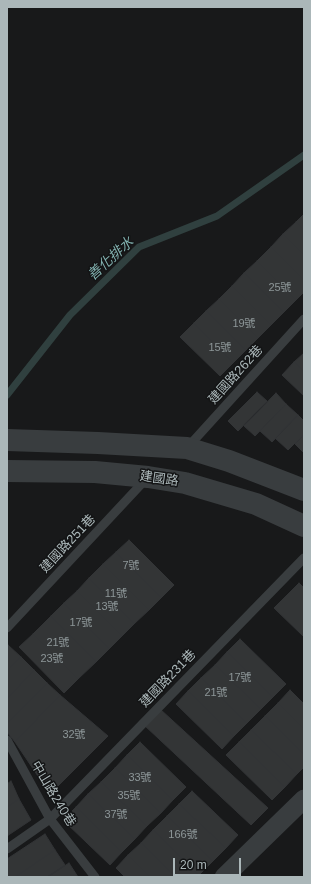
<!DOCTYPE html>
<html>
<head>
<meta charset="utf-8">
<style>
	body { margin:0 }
	#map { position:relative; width:311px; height:884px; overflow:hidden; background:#18191a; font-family:Helvetica,sans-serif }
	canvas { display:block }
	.frame { position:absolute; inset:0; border:8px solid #abb7b9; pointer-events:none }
	.scale { position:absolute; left:173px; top:858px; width:68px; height:18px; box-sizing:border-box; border:2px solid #abb7b9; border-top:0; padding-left:5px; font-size:12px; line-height:14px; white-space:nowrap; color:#abb7b9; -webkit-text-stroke:3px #131415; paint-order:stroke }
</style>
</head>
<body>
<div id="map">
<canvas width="311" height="884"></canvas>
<div class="frame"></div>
<div class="scale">20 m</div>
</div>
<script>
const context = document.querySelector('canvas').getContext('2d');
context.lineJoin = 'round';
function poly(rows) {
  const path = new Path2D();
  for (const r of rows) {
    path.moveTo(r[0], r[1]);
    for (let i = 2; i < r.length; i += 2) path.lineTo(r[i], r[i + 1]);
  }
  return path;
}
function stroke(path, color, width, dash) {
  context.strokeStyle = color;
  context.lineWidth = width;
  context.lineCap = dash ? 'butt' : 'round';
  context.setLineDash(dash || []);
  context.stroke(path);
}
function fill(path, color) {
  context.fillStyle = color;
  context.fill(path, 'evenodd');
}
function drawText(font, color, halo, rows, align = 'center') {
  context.font = font + ' Helvetica,"Noto Sans TC",sans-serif';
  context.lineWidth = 3;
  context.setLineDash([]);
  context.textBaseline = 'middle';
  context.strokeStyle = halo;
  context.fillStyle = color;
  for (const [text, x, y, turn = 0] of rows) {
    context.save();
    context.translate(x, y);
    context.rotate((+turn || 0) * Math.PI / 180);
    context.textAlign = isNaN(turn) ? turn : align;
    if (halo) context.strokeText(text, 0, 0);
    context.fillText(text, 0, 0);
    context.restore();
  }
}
stroke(poly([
	[7,395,70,315,139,247,217,216,304,155]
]), '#30403f', 7);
const building = poly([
	[304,214,304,230,296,222,304,214],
	[296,222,304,230,304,255,283,234,296,222],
	[283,234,304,255,304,280,271,247,283,234],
	[271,247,304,280,304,292,296,300,257,261,271,247],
	[257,261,296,300,284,312,244,273,257,261],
	[244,273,284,312,271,325,232,286,244,273],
	[232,286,271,325,258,338,219,299,232,286],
	[219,299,258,338,246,350,206,311,219,299],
	[206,311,246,350,233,363,194,323,206,311],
	[194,323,233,363,220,376,180,337,194,323],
	[304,353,304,371,294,362,304,353],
	[294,362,304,371,304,396,282,375,294,362],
	[257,392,267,401,238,431,228,421,257,392],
	[276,393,286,404,255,436,244,426,276,393],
	[286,404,298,415,272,442,260,431,286,404],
	[298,415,304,421,304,434,288,450,275,438,298,415],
	[304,434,304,453,295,444,304,434],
	[129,540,174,585,161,598,116,552,129,540],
	[116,552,161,598,149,610,103,564,116,552],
	[103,564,149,610,134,624,89,578,103,564],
	[89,578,134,624,122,636,77,591,89,578],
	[299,583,304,588,304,637,274,608,299,583],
	[77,591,122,636,109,649,64,603,77,591],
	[64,603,109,649,96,662,51,616,64,603],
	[51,616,96,662,78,679,33,634,51,616],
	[33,634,78,679,64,693,19,647,33,634],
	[240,639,286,684,273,697,227,652,240,639],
	[8,645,21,657,7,671,7,646,8,645],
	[227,652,273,697,261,709,215,665,227,652],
	[21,657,34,670,7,699,7,671,21,657],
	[215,665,261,709,247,723,201,678,215,665],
	[34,670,47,683,7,724,7,699,34,670],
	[201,678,247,723,234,736,188,691,201,678],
	[47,683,60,695,15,742,7,732,7,724,47,683],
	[290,690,304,704,304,729,278,703,290,690],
	[188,691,234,736,222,749,176,704,188,691],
	[60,695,108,736,50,794,15,742,60,695],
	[278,703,304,729,304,754,265,716,278,703],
	[160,709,268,808,251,825,144,725,160,709],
	[265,716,304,754,304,767,297,774,251,730,265,716],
	[251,730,297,774,285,787,239,742,251,730],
	[140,742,186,787,173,800,127,755,140,742],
	[239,742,285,787,272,800,226,755,239,742],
	[127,755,173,800,161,813,115,768,127,755],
	[115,768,161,813,147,826,101,782,115,768],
	[11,781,19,799,7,807,7,784,11,781],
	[101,782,147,826,135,839,88,794,101,782],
	[192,791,238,835,226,848,179,804,192,791],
	[88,794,135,839,122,852,76,807,88,794],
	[19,799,31,820,7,836,7,807,19,799],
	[179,804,226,848,213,861,167,816,179,804],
	[76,807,122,852,110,865,63,820,76,807],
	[167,816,213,861,199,875,153,830,167,816],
	[153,830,199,875,197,877,176,877,141,843,153,830],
	[45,834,55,850,15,877,7,877,7,859,45,834],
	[141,843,176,877,150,877,128,855,141,843],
	[55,850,65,865,47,877,15,877,55,850],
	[128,855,150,877,125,877,116,868,128,855],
	[69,863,78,877,48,877,69,863]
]);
fill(building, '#333536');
stroke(building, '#323436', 1);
stroke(poly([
	[187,448,304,319],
	[7,628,147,478],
	[7,740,50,819,95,877],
	[7,849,50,819,304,558]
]), '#393d3f', 9);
stroke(poly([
	[224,877,304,799]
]), '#393d3f', 19);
stroke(poly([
	[7,440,98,443,187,448,229,461,304,490],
	[7,471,95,472,148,477,185,483,256,504,304,526]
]), '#393d3f', 22);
drawText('11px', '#8d9698', null, [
	["25號",280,288],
	["19號",244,324],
	["15號",220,348],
	["7號",131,566],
	["11號",116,594],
	["13號",107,607],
	["17號",81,623],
	["21號",58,643],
	["23號",52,659],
	["17號",240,678],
	["21號",216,693],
	["32號",74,735],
	["33號",140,778],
	["35號",129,796],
	["37號",116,815],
	["166號",183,835]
]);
drawText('13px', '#abb7b9', '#131415', [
	["建國路262巷",236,375,-48],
	["建國路",159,479,8],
	["建國路251巷",68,544,-47],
	["建國路231巷",168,679,-46],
	["中山路240巷",53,794,59]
]);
drawText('italic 14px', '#83b3b1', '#131415', [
	["善化排水",111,259,-42]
]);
</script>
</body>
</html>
